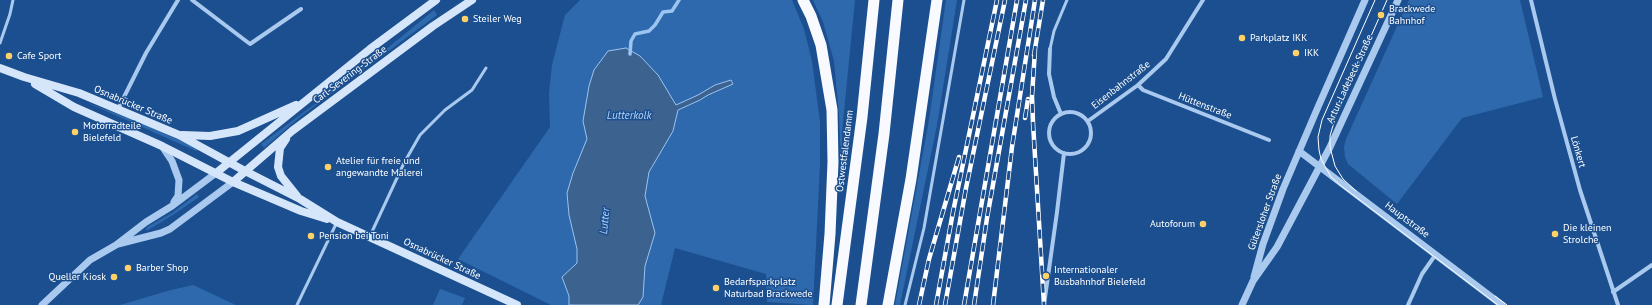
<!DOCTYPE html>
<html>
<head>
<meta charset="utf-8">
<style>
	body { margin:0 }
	canvas { display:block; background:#1b4f8f }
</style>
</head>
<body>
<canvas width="1652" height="305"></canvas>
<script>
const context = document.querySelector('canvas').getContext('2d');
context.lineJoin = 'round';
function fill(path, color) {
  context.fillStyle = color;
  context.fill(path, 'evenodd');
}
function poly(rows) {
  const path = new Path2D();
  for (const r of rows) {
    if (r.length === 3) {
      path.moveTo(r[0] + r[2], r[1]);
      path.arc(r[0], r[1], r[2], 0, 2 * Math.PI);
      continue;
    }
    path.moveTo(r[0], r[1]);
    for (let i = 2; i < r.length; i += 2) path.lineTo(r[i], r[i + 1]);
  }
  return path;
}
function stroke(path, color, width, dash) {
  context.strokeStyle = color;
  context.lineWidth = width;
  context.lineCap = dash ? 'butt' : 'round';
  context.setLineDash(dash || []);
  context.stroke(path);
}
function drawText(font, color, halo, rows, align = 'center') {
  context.font = font + ' "PT Sans",sans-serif';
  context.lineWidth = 3;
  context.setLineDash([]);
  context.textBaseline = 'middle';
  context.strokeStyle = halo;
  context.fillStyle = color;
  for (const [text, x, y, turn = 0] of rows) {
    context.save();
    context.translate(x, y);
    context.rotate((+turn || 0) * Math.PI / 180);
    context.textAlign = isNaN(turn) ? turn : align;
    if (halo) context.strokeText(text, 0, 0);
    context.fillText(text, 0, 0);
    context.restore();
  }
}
fill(poly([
	[580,0,792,0,804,29,812,61,820,122,820,164,813,305,767,302,766,274,675,248,661,305,638,305,643,297,645,266,655,233,645,196,649,172,673,131,678,110,700,100,731,80,715,85,698,95,676,105,640,56,583,121,587,139,567,193,569,215,577,249,577,263,562,277,569,296,569,305,551,305,458,259,550,127,549,93,552,65,565,15],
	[813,0,855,0,842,132,842,196,839,114,834,61,823,22],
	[946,0,957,0,937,125,900,305,895,305,929,120],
	[1409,0,1520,0,1543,97,1462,118,1397,204,1348,164,1345,157,1344,147,1346,139],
	[434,10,437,15,300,117,264,148,261,144,367,65],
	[88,103,139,122,199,149,196,151],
	[197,194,199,197,173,215,148,230,146,230,147,227,172,213],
	[193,285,236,305,120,305,171,290],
	[440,289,465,298,462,305,433,305]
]), '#2e69ad');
const water = poly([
	[626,48,640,56,658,75,676,105,698,95,715,85,731,80,733,84,708,95,700,100,678,110,673,131,649,172,645,196,655,233,645,266,643,297,638,305,569,305,569,296,562,277,577,263,577,249,569,215,567,193,573,173,587,139,583,121,589,86,594,70,608,51,626,48]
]);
fill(water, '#3c6290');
stroke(water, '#9cc4f0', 1);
stroke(poly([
	[630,54,631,41,635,34,649,31,655,25,663,12,672,11,679,0]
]), '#9cc4f0', 3.5);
stroke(poly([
	[0,43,10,14,13,0],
	[1050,49,1054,31,1067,0],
	[370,236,404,163,420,135,445,110,472,90,486,68],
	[297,305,337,222],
	[905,305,924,228,964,0]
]), '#a9c9ee', 3);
stroke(poly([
	[192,0,250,44,301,9],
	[1531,0,1555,99,1580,190,1618,305],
	[1050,49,1049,74,1054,97,1061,114],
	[1138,85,1143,90,1269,140],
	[118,109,146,53,178,0],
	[1070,133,21],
	[1088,121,1138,85,1166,59,1203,0],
	[1613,292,1652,265],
	[1044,305,1057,212,1064,153],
	[1408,305,1422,274,1436,254]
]), '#a9c9ee', 4);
stroke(poly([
	[162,146,172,161,179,180,178,196,174,202],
	[1299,151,1502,305],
	[118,244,161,233,170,229,233,182],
	[1254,277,1263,244,1283,189,1318,107,1365,0],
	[42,305,90,260,116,245,146,222,172,206,216,173],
	[1242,305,1253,281,1277,247,1330,147,1398,0]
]), '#a9c9ee', 7);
stroke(poly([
	[0,68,24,77,79,93,179,135,245,171,300,199,337,222,517,305],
	[35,84,74,107,162,146,233,182,301,211,327,219],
	[182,135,210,136,238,131,296,105],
	[286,139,280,148,278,167,281,176,297,196],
	[216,173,370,49,436,0],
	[233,182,292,131,433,26,472,0]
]), '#d6e6fa', 8);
stroke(poly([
	[803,0,811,16,821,45,832,110,833,162,830,234,824,305],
	[837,305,862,117,874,0],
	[861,305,884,134,898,0],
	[888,305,911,179,937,0]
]), '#f8faff', 11);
stroke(poly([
	[1375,0,1322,120,1318,137,1319,150,1321,159,1331,177,1340,185,1498,305],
	[1356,191,1343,179,1335,166,1330,147,1330,136,1336,115,1387,0],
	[1495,296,1507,305]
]), '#fff', 1);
const rail = poly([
	[1035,50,1032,96,1033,123,1044,305],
	[1034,55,1043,0],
	[1025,118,1028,99],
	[919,305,929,259,959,157],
	[936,305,953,212,997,0],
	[945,305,966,188,1005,0],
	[964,305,1017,0],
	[974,305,987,218,1026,0],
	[993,305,1012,147,1035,0]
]);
stroke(rail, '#fff', 4.5);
stroke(rail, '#1b4f8f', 3, [9]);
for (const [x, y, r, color] of [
	[1381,15,4,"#ffd166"],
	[465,19,4,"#ffd166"],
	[1242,38,4,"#ffd166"],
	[1296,53,4,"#ffd166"],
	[9,56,4,"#ffd166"],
	[75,132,4,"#ffd166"],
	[328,167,4,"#ffd166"],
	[1203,224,4,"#ffd166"],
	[1555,234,4,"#ffd166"],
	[311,236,4,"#ffd166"],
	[128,268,4,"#ffd166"],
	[1046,276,4,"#ffd166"],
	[114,277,4,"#ffd166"],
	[716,288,4,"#ffd166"]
]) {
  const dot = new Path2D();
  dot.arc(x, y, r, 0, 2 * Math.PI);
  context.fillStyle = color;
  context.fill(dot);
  stroke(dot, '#1b4f8f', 1.5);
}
drawText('10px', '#fff', '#1b4f8f', [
	["Brackwede",1389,9],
	["Bahnhof",1389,21],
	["Steiler Weg",473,19],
	["Parkplatz IKK",1250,38],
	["IKK",1304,53],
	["Cafe Sport",17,56],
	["Motorradteile",83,126],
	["Bielefeld",83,138],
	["Atelier für freie und",336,161],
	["angewandte Malerei",336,173],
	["Autoforum",1195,224,"right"],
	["Die kleinen",1563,228],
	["Strolche",1563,240],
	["Pension bei Toni",319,236],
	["Barber Shop",136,268],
	["Internationaler",1054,270],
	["Busbahnhof Bielefeld",1054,282],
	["Queller Kiosk",106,277,"right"],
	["Bedarfsparkplatz",724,282],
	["Naturbad Brackwede",724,294]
], 'left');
drawText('10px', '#fff', '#1b4f8f', [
	["Carl-Severing-Straße",350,75,-37],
	["Artur-Ladebeck-Straße",1350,79,-65],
	["Eisenbahnstraße",1121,85,-38],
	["Osnabrücker Straße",133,105,23],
	["Hüttenstraße",1205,106,21],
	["Ostwestfalendamm",845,151,-83],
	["Lönkert",1578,152,74],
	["Gütersloher Straße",1265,212,-70],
	["Hauptstraße",1407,220,37],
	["Osnabrücker Straße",442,259,25]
]);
drawText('italic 11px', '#b5d3f5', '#1b4f8f', [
	["Lutterkolk",629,116],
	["Lutter",605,221,-85]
]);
</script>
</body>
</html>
